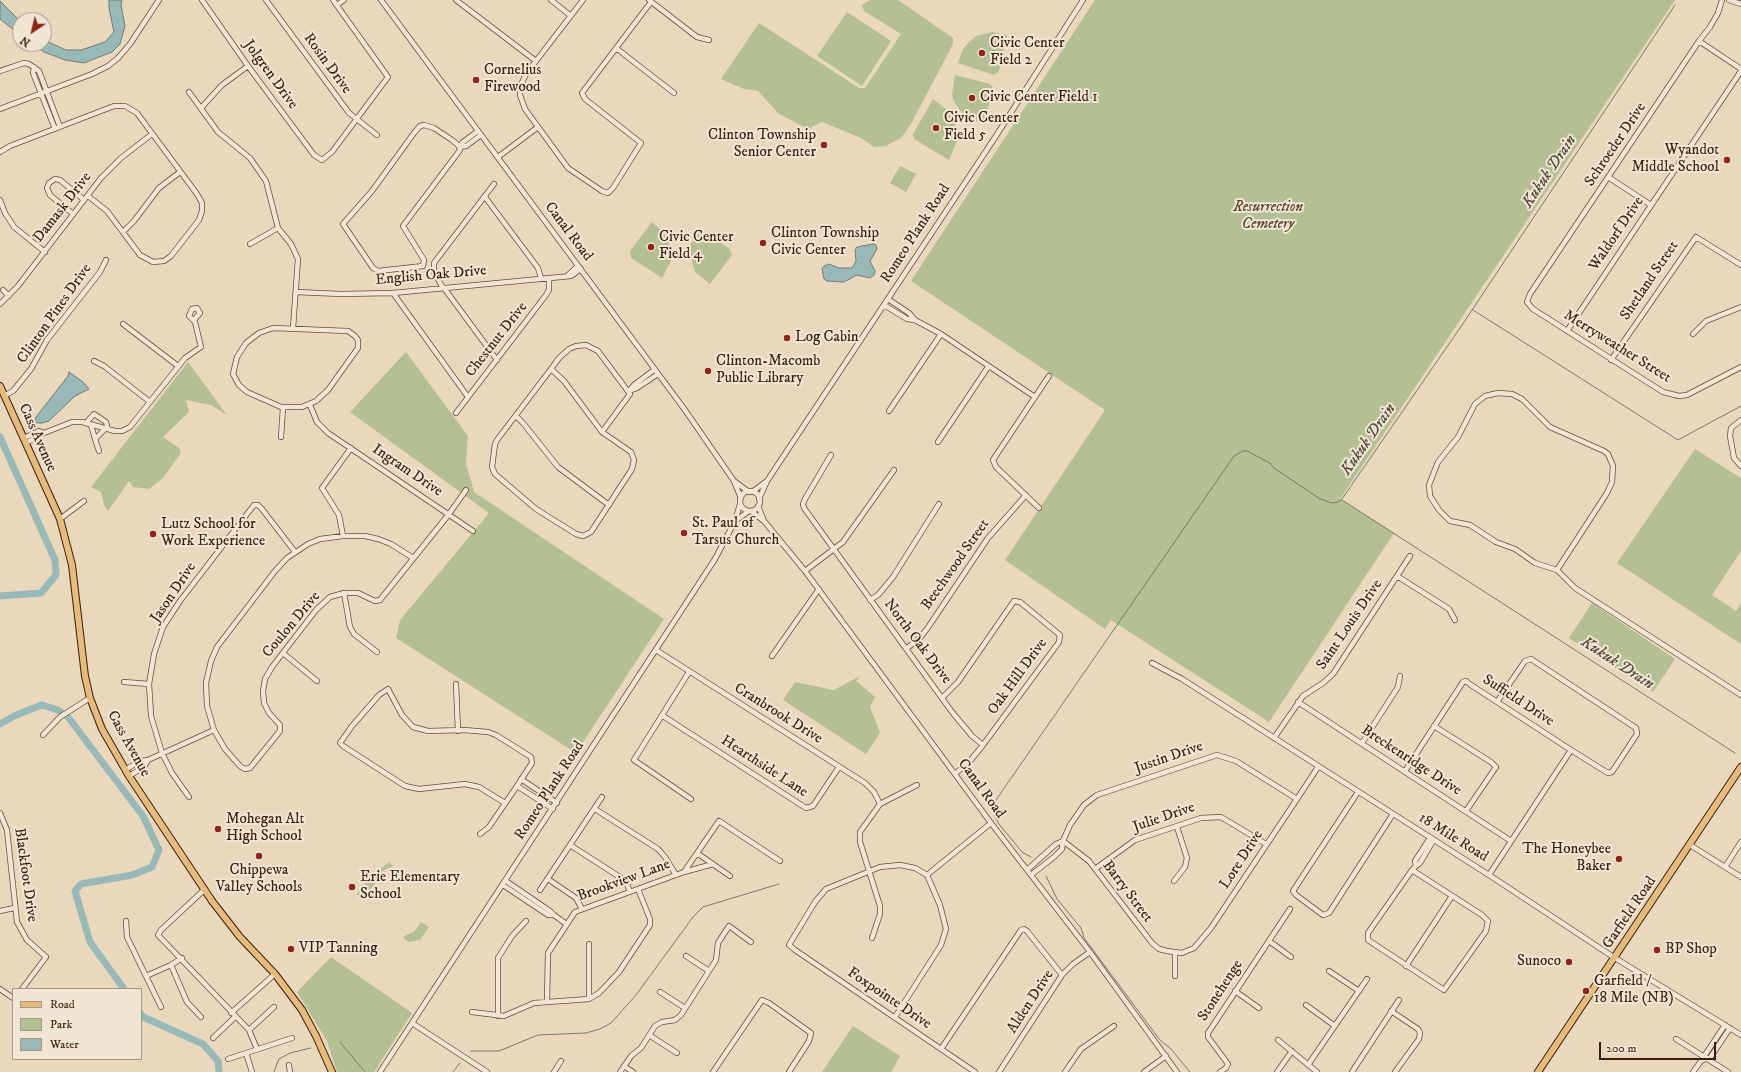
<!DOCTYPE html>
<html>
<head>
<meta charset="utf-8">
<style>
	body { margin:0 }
	#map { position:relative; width:1741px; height:1072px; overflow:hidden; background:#ead8bd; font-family:"IM FELL DW Pica",serif }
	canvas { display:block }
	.legend { position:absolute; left:12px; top:988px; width:130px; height:72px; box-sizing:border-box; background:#f1e6d4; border:1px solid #a99684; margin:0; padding:5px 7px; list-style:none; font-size:12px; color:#3d1d0d }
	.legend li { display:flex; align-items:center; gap:8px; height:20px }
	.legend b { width:20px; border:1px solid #a99684 }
	.north { position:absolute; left:12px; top:12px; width:40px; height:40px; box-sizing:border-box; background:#f1e6d4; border:1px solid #a99684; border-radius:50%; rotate:215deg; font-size:11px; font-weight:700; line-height:16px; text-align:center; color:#3d1d0d }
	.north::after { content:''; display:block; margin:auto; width:14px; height:18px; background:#8f2418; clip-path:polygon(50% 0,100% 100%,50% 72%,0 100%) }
	.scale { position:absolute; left:1599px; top:1042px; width:117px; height:18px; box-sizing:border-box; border:2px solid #3d1d0d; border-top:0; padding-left:5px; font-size:12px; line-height:14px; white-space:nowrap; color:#3d1d0d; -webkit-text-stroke:3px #f1e6d4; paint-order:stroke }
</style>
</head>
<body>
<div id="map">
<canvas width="1741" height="1072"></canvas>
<ul class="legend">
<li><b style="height:5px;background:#e5bc7e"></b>Road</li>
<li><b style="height:11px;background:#b4bf93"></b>Park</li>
<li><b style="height:11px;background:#99b9b8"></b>Water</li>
</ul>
<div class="north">N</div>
<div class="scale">200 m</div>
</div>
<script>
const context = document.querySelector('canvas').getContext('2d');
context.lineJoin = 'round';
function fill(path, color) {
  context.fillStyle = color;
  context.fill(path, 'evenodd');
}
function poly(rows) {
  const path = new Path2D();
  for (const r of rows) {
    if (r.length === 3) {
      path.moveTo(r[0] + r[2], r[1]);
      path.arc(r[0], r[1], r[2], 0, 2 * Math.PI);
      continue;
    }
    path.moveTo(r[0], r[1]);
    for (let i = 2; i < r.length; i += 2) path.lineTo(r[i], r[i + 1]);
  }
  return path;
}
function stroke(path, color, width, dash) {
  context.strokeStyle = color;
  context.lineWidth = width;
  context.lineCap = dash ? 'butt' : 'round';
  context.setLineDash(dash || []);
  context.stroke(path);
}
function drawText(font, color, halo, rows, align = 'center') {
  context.font = font + ' "IM FELL DW Pica",serif';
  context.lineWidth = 4;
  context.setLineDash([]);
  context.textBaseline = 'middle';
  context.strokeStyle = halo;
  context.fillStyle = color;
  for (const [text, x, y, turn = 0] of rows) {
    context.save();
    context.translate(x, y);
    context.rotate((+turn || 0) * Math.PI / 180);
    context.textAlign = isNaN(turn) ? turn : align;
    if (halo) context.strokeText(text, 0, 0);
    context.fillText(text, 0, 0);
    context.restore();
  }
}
fill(poly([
	[870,0,898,0,953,38,953,44,911,124,901,138,886,146,874,147,861,138,822,122,808,129,779,114,758,91,744,89,721,79,759,23,859,88,865,88,901,34,864,11,862,5],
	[1095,0,1675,0,1340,499,1394,533,1269,722,1111,620,1105,629,1005,560,1105,410,911,281],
	[847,12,891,41,862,86,817,56],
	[992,32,1007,35,999,71,994,75,958,63,963,49,969,42,976,36],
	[955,75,990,84,994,89,983,124,964,116,954,102,952,94],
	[933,99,947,110,955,123,957,141,949,160,914,139,913,134],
	[900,166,916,174,906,192,890,183],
	[652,222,667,236,671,253,671,261,662,278,631,258,630,251],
	[699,229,730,249,732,255,710,284,695,272,690,254,690,246],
	[406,352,468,436,466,463,474,492,664,619,576,753,396,638,400,620,489,513,350,412],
	[188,362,227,415,211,405,186,400,189,412,163,437,179,448,181,453,163,478,149,489,133,487,129,481,108,511,104,505,101,492,91,487],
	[1695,449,1741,478,1741,551,1712,595,1736,611,1741,603,1741,644,1617,563],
	[1592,603,1675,659,1653,692,1569,638],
	[860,676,856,681,875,697,870,707,880,733,866,754,783,700,795,682,834,690],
	[389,862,393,866,384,870,366,896,356,895,368,879],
	[421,922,429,927,420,940,409,942,403,938,406,935,414,932],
	[331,957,412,1013,374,1072,337,1072,327,1041,297,992],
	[853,1026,900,1056,891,1072,822,1072]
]), '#b4bf93');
const water = poly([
	[109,0,122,0,121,5,125,26,120,44,112,52,84,63,65,60,44,52,31,44,44,44,44,40,66,50,81,50,105,42,114,32,109,8,109,0],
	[0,1,20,21,20,35,0,19,0,1],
	[873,244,876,245,877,249,870,261,875,271,874,275,870,278,857,275,844,282,827,281,824,279,822,269,824,266,829,264,839,268,852,268,856,261,855,250,857,247,873,244],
	[69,372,83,382,89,389,75,396,49,421,42,423,34,423,36,417,68,376,69,372]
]);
fill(water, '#99b9b8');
stroke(water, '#747b74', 1);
stroke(poly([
	[1473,310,1678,440,1741,406],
	[1342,500,1735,753],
	[1031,857,1022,852,999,824,995,816,994,808,996,800,1234,456,1243,451,1247,451,1270,463,1274,468,1320,499,1333,503,1338,502,1342,499,1460,328,1675,5],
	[1046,876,1057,899,1081,928,1084,938,1160,1040,1171,1049,1190,1072],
	[340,1042,365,1072],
	[471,1051,499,1051,538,1035,586,1033,600,1029,611,1023,636,995,693,917,703,907,779,884],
	[274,1072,279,1059,290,1053,311,1048],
	[453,1072,460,1063]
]), '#747b74', 1);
stroke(poly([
	[0,437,55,560,56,575,41,593,0,596],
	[0,724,16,715,42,705,58,710,68,717,143,816,159,850,152,867,132,875,81,884,75,891,90,942,124,989],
	[141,1014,143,1017,203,1044,218,1061,219,1072]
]), '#99b9b8', 7);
const minor = poly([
	[202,0,248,66,314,155,322,160,332,152,388,77,333,0],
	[266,0,349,113,377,135],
	[381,0,685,410,734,481,741,498],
	[456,0,536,61],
	[551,0,571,16],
	[583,0,526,74,521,85,520,95,525,109,568,168,602,191,608,193,613,188,641,143,585,99,582,93,651,2],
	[649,0,697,37,709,40],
	[1722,0,1718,13,1710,27,1699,41,1530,294,1527,302,1533,309,1663,392,1679,396,1687,395,1741,367],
	[1729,0,1741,4],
	[337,5,344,0],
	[1699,41,1741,69],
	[616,48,674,93],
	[34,67,33,73,55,129],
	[0,71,24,63,29,64,39,71,60,127],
	[189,92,218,132,250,158,266,181,278,228,291,244,298,259,293,328],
	[201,108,222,85,248,66],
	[0,109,92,74,108,66,118,58,130,44,159,0],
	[424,125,434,128,452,140,459,146,460,150,403,226,424,260,423,266,378,271,373,268,343,224,372,191,414,133,420,126,424,125],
	[478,131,463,142,460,147,466,146,481,135],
	[0,152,10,146,114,106,125,106,137,113,197,194,202,203,202,211,199,220,171,256,164,261,153,262,140,255,107,211,88,196],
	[498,157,538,127],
	[1608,177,1651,205],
	[485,197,538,268,541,278],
	[0,200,5,213,14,227,45,252],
	[73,214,50,195,47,188,49,183,55,179,60,180,84,200],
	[123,232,134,221,159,188,180,172],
	[250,244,278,228],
	[567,276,578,266],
	[443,288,434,272,434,263,494,184],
	[444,288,497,360],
	[3,290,9,296],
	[296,292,341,294,393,293,571,276,581,269],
	[393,293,468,397],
	[888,299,909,313,915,320],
	[0,304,18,286,101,178,121,158,152,134],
	[884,305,907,319,915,320,941,334,1035,397],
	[123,324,178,366],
	[273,328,348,331,355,336,358,340,358,348,328,390,316,401,302,407,281,407,247,392,239,385,233,374,237,357,246,343,259,333,273,328],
	[1567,331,1741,71],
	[1693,334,1706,321,1741,307],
	[1611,360,1696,237,1741,265],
	[94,361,104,366,150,402],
	[551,369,564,381,602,432,631,452,634,460,632,469,591,532,583,536,576,534,536,509,495,474,492,467,495,444,497,440,551,369,559,358,569,349,576,346,586,345,598,351,630,394,602,432],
	[654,370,634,385,629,391,637,388,658,374],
	[1498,393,1512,394,1522,399,1550,427,1604,451,1608,454,1613,466,1612,482,1607,493,1557,570,1535,563,1515,549,1496,542,1470,525,1450,521,1439,510,1430,496,1429,485,1438,462,1458,437,1475,404,1485,396,1498,393],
	[4,396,13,391,31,369,47,340,100,272,106,260],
	[310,405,317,422,328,433,473,531],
	[889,411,941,334],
	[456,413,546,295,549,290,549,278],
	[516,416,523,423,558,467,609,505],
	[1741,420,1731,428,1730,436,1734,458,1741,466],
	[86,423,94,414,106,422,108,429],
	[91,425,95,439,105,429],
	[44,433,72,422,82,422,115,431,122,431,130,427,185,358,201,347,195,322,189,316,192,309,197,308,200,313,194,320],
	[281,437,283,408],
	[24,438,39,431,44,433,26,443],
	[95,439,99,451],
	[938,442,988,367],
	[831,455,805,499,803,504,804,508,952,712,972,736,983,745],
	[734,481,749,492],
	[750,501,10],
	[752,492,767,481],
	[759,499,767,481,996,136,1083,0],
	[758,506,764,521],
	[1039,508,996,467,993,460,1049,376],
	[751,511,764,521,805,571,991,823,1090,952,1177,1072],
	[60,519,84,501],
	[735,521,749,511],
	[343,536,339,515,322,488,351,448],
	[413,558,391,544,378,539,365,536,343,536,320,539,308,544,287,558,275,571,217,647,211,661,206,683,207,706,214,730,225,749,240,766,245,769,250,768,280,731,280,725,269,713,264,703,263,691,265,679,272,667,316,610,330,597,344,593,358,593,375,601,380,600,449,514,466,490],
	[1557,570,1575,588,1741,695],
	[805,571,843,542,894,470],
	[1397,576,1449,609,1455,620],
	[344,593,350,627,354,634,377,652],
	[870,600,878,595,893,577,939,504],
	[907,648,920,638,929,626,988,538,1026,495],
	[656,650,865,783,874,792,880,804],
	[283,653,317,681],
	[772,656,819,589],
	[1152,663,1182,679,1489,875,1615,958,1741,1035],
	[689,672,634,760,691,799],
	[124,682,149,684],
	[456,684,458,731],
	[943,697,958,682,1014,601,1020,602,1060,635,1059,642,983,745,970,761,955,774],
	[1298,702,1511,841],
	[663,716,806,808,813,806,839,767],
	[1434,726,1491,762,1496,767,1466,811],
	[43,735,60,717,90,698],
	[1274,738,1303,696,1323,683,1333,674,1410,556],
	[1362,743,1398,687,1400,676],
	[125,770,140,761,148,760,214,730],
	[1405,771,1463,682,1466,681,1471,685,1571,750,1608,773,1612,772,1637,734,1636,728,1531,659,1525,661,1497,702],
	[129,776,144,767,148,760],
	[521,779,557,803],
	[517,786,553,809],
	[1358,792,1293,891,1296,895,1323,915,1329,913,1393,814],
	[189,797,172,773,162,753,151,716,149,684,154,654,163,627,180,601,254,505,258,505,262,509,295,552],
	[1297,799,1236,761,1217,755,1097,795,1084,805,1070,825,1063,841,1089,861,1152,943,1159,949,1167,951,1182,953,1194,948,1211,928,1297,799,1318,767],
	[595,809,658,849,665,857,676,875],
	[0,813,7,830,17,922,27,940,46,957,22,989],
	[480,834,489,827,517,786,532,763,531,757,496,735,488,732,464,730,428,731,413,727,402,715,388,689,379,695,352,726,340,743,343,746,405,786,419,789,465,784,479,787,505,803],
	[1430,838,1415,861,1416,866,1420,863,1433,841],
	[570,845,626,881,630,892],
	[1690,845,1741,877],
	[697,853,730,876],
	[1725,867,1741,842],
	[1095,869,1135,840,1201,818,1221,817,1266,844],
	[1027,870,1056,844,1063,841,1062,849,1054,857,1031,875],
	[1412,870,1482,915,1488,921,1486,931,1444,990,1368,940,1368,933,1412,870,1416,866],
	[684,872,713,864],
	[927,875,991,823],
	[1489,875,1571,750],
	[548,879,576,898,582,909],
	[1174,881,1185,867,1187,858,1177,827],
	[503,885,548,915,554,915,550,911,506,881],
	[204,890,161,930,158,935,249,1030,257,1049],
	[540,890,602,797],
	[0,911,14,908],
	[554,915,565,923],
	[126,921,127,937,161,1007],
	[872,938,880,914,880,906,860,842,860,832,880,804,917,785],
	[1269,941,1291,957],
	[589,944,589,999],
	[686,956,709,971],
	[171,965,187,1002,201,1017],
	[1406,966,1452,896],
	[1329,971,1359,991],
	[146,976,171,965,182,958],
	[1175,976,1175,954],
	[0,989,13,998],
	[1235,991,1259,1008],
	[660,992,685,1008],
	[547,1001,548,953,575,912,684,872,719,821,780,861],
	[1306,1005,1335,1026],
	[1391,1011,1418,1029,1420,1033,1419,1039,1395,1072],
	[472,1012,504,1016,534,1003,589,999,599,993,619,972,650,925,650,919,638,889],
	[231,1013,275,974],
	[498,1016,498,958,512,936,526,921],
	[895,1017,941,945,946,929,940,905,927,875,915,868,900,865,880,867,826,889,815,902,789,945,795,950,975,1072],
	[412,1023,487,1072],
	[1725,1025,1705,1055,1706,1059,1710,1058,1730,1028],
	[249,1030,274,1007],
	[649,1035,677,1053],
	[213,1038,235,1017],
	[1676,1039,1728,1072],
	[1278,1040,1317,1072],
	[941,1049,1021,930,1024,929,1027,931,1062,975],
	[246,1053,252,1072],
	[228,1059,292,1038],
	[289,1065,290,1072],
	[1308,1065,1367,979],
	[624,1066,633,1072],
	[380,1072,715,559,735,521,740,504],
	[554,1072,561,1061],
	[620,1072,632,1055,641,1048,655,1026,662,1022,675,1020,681,1015,716,960,718,943,729,926,751,942],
	[713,1072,762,1000,769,1003,811,1033,809,1041,789,1072],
	[999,1072,1062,975,1073,964,1090,952],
	[1065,1072,1081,1049,1114,1026],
	[1144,1072,1166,1056],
	[1220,1072,1226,1068,1228,1064,1208,1037,1208,1033,1290,909],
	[1277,1072,1292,1051],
	[1352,1072,1399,1000],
	[1693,1072,1701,1061,1706,1059]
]);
const major = poly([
	[0,386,60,519,72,565,85,676,90,698,102,729,129,776,212,901,240,937,275,974,302,1010,316,1036,332,1072],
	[1538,1072,1741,767]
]);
stroke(minor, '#684c39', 6);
stroke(major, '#3d1d0d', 8);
stroke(minor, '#f1e6d4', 4.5);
stroke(major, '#e5bc7e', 6);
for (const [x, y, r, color] of [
	[982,53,4,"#8f2418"],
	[476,80,4,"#8f2418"],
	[972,98,4,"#8f2418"],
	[936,128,4,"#8f2418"],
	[824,145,4,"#8f2418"],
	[1727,160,4,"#8f2418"],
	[763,243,4,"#8f2418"],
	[651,247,4,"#8f2418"],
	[787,338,4,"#8f2418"],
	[708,371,4,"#8f2418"],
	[684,533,4,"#8f2418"],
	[153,534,4,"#8f2418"],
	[218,829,4,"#8f2418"],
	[259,856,4,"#8f2418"],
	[1619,859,4,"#8f2418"],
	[352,887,4,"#8f2418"],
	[291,949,4,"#8f2418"],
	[1657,950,4,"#8f2418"],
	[1569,962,4,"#8f2418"],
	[1586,991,4,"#8f2418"]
]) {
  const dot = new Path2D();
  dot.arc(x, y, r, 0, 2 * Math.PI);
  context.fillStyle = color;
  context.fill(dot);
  stroke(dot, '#f1e6d4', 1.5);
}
drawText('15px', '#3d1d0d', '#f1e6d4', [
	["Civic Center",990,44],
	["Field 2",990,61],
	["Cornelius",484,71],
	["Firewood",484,88],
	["Civic Center Field 1",980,98],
	["Civic Center",944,119],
	["Field 5",944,136],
	["Clinton Township",816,136,"right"],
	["Senior Center",816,153,"right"],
	["Wyandot",1719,151,"right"],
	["Middle School",1719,168,"right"],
	["Clinton Township",771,234],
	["Civic Center",771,251],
	["Civic Center",659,238],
	["Field 4",659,255],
	["Log Cabin",795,338],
	["Clinton-Macomb",716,362],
	["Public Library",716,379],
	["St. Paul of",692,524],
	["Tarsus Church",692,541],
	["Lutz School for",161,525],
	["Work Experience",161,542],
	["Mohegan Alt",226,820],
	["High School",226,837],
	["The Honeybee",1611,850,"right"],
	["Baker",1611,867,"right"],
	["Chippewa",259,871,"center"],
	["Valley Schools",259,888,"center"],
	["Erie Elementary",360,878],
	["School",360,895],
	["VIP Tanning",299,949],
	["BP Shop",1665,950],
	["Sunoco",1561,962,"right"],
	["Garfield /",1594,982],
	["18 Mile (NB)",1594,999]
], 'left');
drawText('15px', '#3d1d0d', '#f1e6d4', [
	["Rosin Drive",327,64,54],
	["Jolgren Drive",270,75,54],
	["Schroeder Drive",1616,145,-56],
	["Damask Drive",63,208,-52],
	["Canal Road",568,232,53],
	["Romeo Plank Road",916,234,-57],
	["Waldorf Drive",1617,234,-56],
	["English Oak Drive",431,276,-5],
	["Shetland Street",1650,281,-56],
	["Clinton Pines Drive",55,314,-55],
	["Chestnut Drive",497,340,-52],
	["Merryweather Street",1617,347,32],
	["Cass Avenue",37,438,66],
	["Ingram Drive",407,471,34],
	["Beechwood Street",956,565,-55],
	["Jason Drive",174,593,-56],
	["Coulon Drive",292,625,-50],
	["Saint Louis Drive",1350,625,-56],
	["North Oak Drive",917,642,53],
	["Oak Hill Drive",1018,677,-54],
	["Suffield Drive",1518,701,33],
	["Cranbrook Drive",778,714,32],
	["Cass Avenue",128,744,61],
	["Justin Drive",1169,758,-19],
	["Breckenridge Drive",1411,761,33],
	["Hearthside Lane",764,767,33],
	["Canal Road",981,789,54],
	["Romeo Plank Road",550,791,-57],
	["Julie Drive",1164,818,-19],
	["18 Mile Road",1453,838,32],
	["Lore Drive",1242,860,-57],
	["Blackfoot Drive",25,875,82],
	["Brookview Lane",624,881,-20],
	["Barry Street",1127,892,53],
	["Garfield Road",1630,913,-56],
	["Stonehenge",1221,991,-57],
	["Foxpointe Drive",889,999,34],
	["Alden Drive",1031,1002,-57]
]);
drawText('italic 15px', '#5b462e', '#f1e6d4', [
	["Resurrection",1268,208],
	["Cemetery",1268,225]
]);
drawText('italic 16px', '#594c40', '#f1e6d4', [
	["Kukuk Drain",1550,172,-56],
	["Kukuk Drain",1369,440,-55],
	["Kukuk Drain",1617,664,33]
]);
</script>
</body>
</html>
